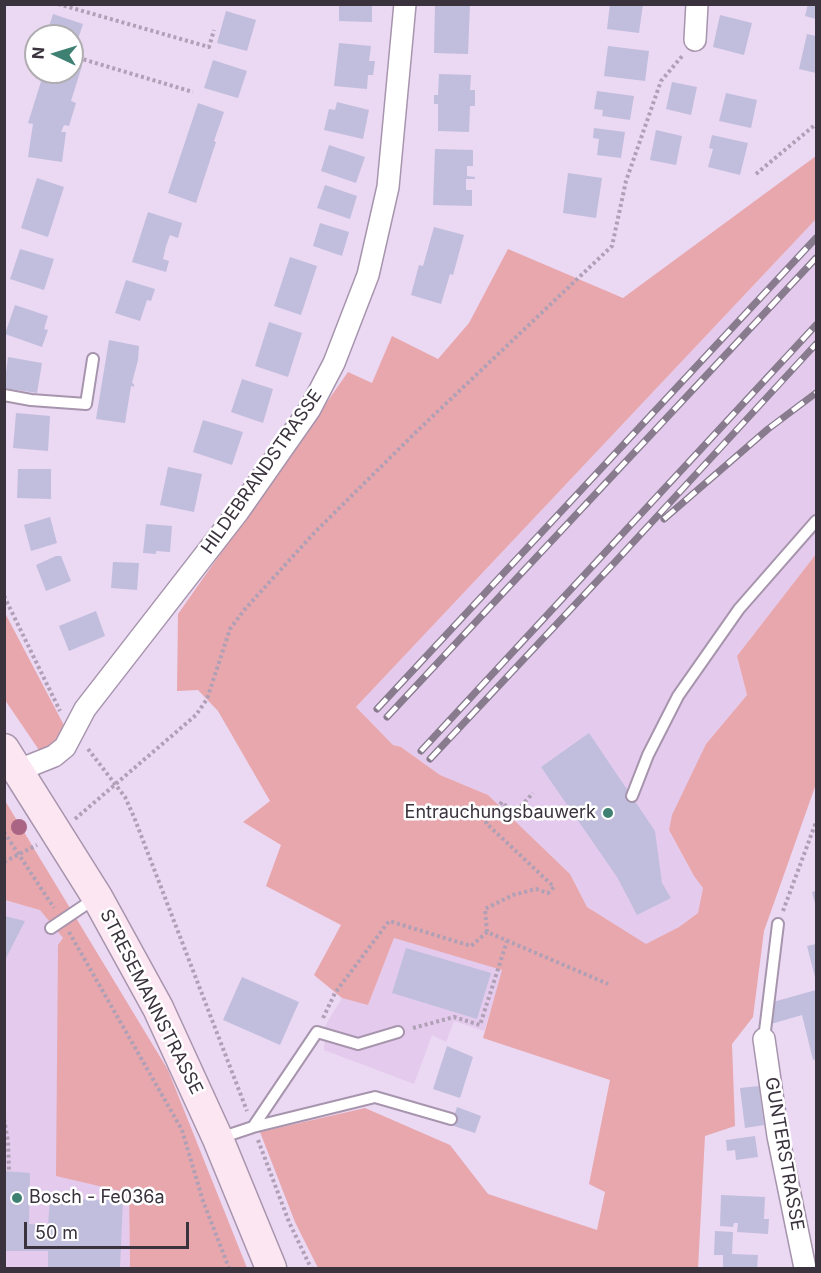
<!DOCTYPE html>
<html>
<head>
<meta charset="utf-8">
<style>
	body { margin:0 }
	#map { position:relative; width:821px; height:1273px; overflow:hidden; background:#ebd8f3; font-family:Inter,sans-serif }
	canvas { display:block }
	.frame { position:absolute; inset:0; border:6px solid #3a323d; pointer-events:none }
	.north { position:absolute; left:24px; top:24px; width:60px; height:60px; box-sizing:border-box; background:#fff; border:2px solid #b0adb1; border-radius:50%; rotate:274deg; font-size:16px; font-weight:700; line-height:24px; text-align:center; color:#3a323d }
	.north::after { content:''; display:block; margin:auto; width:21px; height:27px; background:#3e8071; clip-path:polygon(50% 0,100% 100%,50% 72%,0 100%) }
	.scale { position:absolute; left:24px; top:1222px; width:165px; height:27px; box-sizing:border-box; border:3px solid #3a323d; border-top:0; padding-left:8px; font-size:18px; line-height:21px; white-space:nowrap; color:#3a323d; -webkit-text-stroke:4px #fff; paint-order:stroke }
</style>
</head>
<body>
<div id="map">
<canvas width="821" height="1273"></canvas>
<div class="frame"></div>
<div class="north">N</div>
<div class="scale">50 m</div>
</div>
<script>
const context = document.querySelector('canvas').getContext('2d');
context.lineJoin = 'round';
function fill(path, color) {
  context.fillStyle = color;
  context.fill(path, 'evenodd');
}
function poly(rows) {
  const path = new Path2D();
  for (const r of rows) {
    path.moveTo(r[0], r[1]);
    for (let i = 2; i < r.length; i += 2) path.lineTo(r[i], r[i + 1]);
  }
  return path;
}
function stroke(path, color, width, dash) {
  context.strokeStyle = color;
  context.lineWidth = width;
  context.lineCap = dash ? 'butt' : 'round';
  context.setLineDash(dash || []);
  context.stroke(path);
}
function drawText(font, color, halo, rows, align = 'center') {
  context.font = font + ' Inter,sans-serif';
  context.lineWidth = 5;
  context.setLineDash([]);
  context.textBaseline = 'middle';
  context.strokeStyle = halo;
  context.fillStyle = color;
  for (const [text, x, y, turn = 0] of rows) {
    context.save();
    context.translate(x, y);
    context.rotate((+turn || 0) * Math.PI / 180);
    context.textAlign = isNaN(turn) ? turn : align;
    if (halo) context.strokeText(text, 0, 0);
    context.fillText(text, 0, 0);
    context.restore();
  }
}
fill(poly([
	[816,219,816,554,737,656,747,695,706,744,669,830,694,876,703,888,698,913,679,927,646,945,587,907,570,874,488,795,440,775,401,747,393,745,356,707],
	[4,900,40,909,63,938,129,1193,130,1268,5,1268],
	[394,938,503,970,484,1031,454,1021,446,1042,432,1035,414,1084,324,1050,325,1026,342,998,368,1004]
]), '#e4cbed');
fill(poly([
	[816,156,816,219,356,707,393,745,401,747,440,775,488,795,570,874,587,907,646,944,679,927,698,913,703,888,694,876,669,830,672,815,706,744,747,695,737,656,816,554,816,784,764,931,753,1017,732,1044,735,1126,705,1136,698,1268,318,1268,295,1222,260,1132,365,1108,450,1145,488,1194,597,1230,605,1192,589,1184,610,1080,483,1038,502,970,394,938,368,1005,342,998,314,975,341,925,266,886,281,845,243,822,270,801,218,711,198,690,177,691,178,614,348,372,372,383,392,336,438,359,469,323,508,249,623,298],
	[4,611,67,731,41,753,5,700],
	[4,799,168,1070,247,1268,130,1268,129,1193,56,1176,58,945,63,938,40,910,5,900]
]), '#e8a7ac');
fill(poly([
	[339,4,372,4,372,22,339,21],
	[435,4,470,4,468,54,434,53],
	[610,4,643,4,639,33,607,29],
	[808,4,816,4,816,19,805,16],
	[226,11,256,20,247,51,217,43],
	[53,14,83,24,75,48,72,47,72,36,46,36],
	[720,15,752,23,744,55,713,47],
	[807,34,816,36,816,73,799,69],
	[339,43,371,46,369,61,375,61,373,75,368,75,367,89,334,86],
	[608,46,649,51,645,81,604,76],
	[213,60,247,71,238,98,204,88],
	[72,63,82,66,71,101,76,103,69,126,64,125,61,132,66,132,62,162,28,157,33,124,28,123,44,72,72,72],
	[439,74,471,75,470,90,475,90,475,106,470,106,469,132,438,131,438,104,434,104,434,95,438,95],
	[672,82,697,87,691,115,666,109],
	[597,91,634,96,630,120,602,116,603,110,594,109],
	[726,93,757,100,751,128,719,121],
	[337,102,369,110,363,139,324,130,329,109,335,110],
	[198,103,224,112,214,141,216,142,196,203,168,193],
	[594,128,625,132,621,158,597,155,599,139,593,138],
	[656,130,682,136,676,165,650,160],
	[712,135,748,143,740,175,708,167,713,149,709,148],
	[329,145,365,157,356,183,321,171],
	[435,149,473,150,473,166,467,166,467,176,475,177,475,179,466,179,466,190,472,190,472,206,433,205],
	[568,173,602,178,596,218,563,213],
	[37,178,64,187,48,237,21,228],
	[325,185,357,196,350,219,317,208],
	[148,212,182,223,178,238,170,235,166,246,163,259,169,261,166,272,132,262],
	[320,223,349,232,342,256,313,246],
	[434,227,464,235,453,275,450,274,441,304,411,295,419,265,423,266],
	[20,249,54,259,44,290,10,279],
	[290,257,317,266,301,315,274,306],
	[126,280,155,289,151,301,147,300,140,321,115,313],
	[15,305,48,316,44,329,48,330,42,347,5,334],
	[269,322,302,333,288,377,255,366],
	[109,340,139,346,138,360,132,383,134,384,134,387,131,386,125,423,96,419],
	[8,357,42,363,37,393,4,388],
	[242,379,273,389,263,423,231,412],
	[16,413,50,416,48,451,13,448],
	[203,420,243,432,232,465,193,452],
	[168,467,202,474,194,512,160,505],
	[18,469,51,469,51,499,17,498],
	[50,517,57,543,31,551,24,525],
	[146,524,172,526,170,552,156,551,156,554,143,553],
	[56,556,61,556,71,581,46,591,36,565],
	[113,562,139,563,137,590,111,588],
	[96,611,105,636,69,651,59,626],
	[589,733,655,831,662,883,671,898,637,915,617,877,541,767],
	[816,891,816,907,812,892],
	[4,916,25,921,4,962],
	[816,944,816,981,807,946],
	[406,948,491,973,477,1019,392,993],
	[242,977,299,1002,280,1045,223,1020],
	[816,990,816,1059,813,1060,802,1015,771,1024,773,1002],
	[447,1046,473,1057,460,1098,433,1089],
	[759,1086,764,1125,745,1128,740,1088],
	[457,1107,481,1116,475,1133,451,1125],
	[755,1136,758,1157,736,1160,735,1150,727,1151,726,1140],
	[4,1171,30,1173,29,1224,48,1225,50,1199,123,1200,120,1268,48,1268,48,1251,4,1251],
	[721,1195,765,1197,764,1219,769,1219,768,1234,737,1232,738,1223,734,1223,733,1227,720,1226],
	[715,1231,733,1232,732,1254,758,1255,757,1268,723,1268,723,1255,714,1255]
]), '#c0bedc');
const lane = poly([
	[4,395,31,400,86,404,93,359],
	[632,796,648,755,678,696,739,609,816,521],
	[51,928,97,897],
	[764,1039,778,924],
	[253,1127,317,1032,358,1044,398,1032],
	[220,1138,253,1127,375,1097,451,1119]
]);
const street = poly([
	[695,40,697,4],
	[19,770,54,756,65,747,85,709,238,512,310,409,334,363,368,275,388,187,405,4],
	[764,1039,778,1136,805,1268]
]);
const secondary = poly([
	[4,749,97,897,158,1008,218,1139,271,1268]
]);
stroke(lane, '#a794ad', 14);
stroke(street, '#a794ad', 24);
stroke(secondary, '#a794ad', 33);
stroke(poly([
	[58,4,209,47,214,30],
	[27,42,36,45],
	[72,56,193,92],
	[756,174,816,124],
	[4,596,60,711],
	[88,749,125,797,134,817,247,1111],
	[75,819,196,715,207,699,230,629,245,609,315,532,415,433,612,246,626,181,661,81,683,55],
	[4,832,54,908],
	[4,862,37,845],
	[783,911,816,822],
	[69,932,182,1130,203,1201,229,1268],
	[487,932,485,909,513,895,536,889,548,893,554,887,486,823,502,802,514,814,533,793],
	[323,1018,335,993,389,921,471,946,487,932,608,984],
	[413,1028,454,1017,480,1025,507,941],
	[4,1119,8,1141,9,1171],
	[258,1140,289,1222,311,1268]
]), '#b0a0b6', 4, [3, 3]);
stroke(lane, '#fff', 10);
stroke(street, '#fff', 21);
stroke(secondary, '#fbe6f2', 30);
const rail = poly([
	[664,519,768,429,816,393],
	[377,709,816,238],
	[387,717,816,258],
	[421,751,816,325],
	[430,759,616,561,816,344]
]);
stroke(rail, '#877b8d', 7);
stroke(rail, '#fff', 4.5, [14]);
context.fillStyle = '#a96583';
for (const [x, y] of [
	[19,827]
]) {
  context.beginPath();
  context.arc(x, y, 8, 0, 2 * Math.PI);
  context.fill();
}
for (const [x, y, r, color] of [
	[608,813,6,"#3e8071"],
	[17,1198,6,"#3e8071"]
]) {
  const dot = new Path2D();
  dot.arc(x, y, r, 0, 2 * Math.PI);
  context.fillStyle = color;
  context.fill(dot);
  stroke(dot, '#fff', 2);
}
drawText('18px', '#3a323d', '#fff', [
	["HILDEBRANDSTRASSE",262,472,-55],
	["STRESEMANNSTRASSE",151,1002,63],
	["GUNTERSTRASSE",784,1154,80]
]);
drawText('18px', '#3a323d', '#fff', [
	["Entrauchungsbauwerk",596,813],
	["Bosch - Fe036a",29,1198,"left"]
], 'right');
</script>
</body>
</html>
